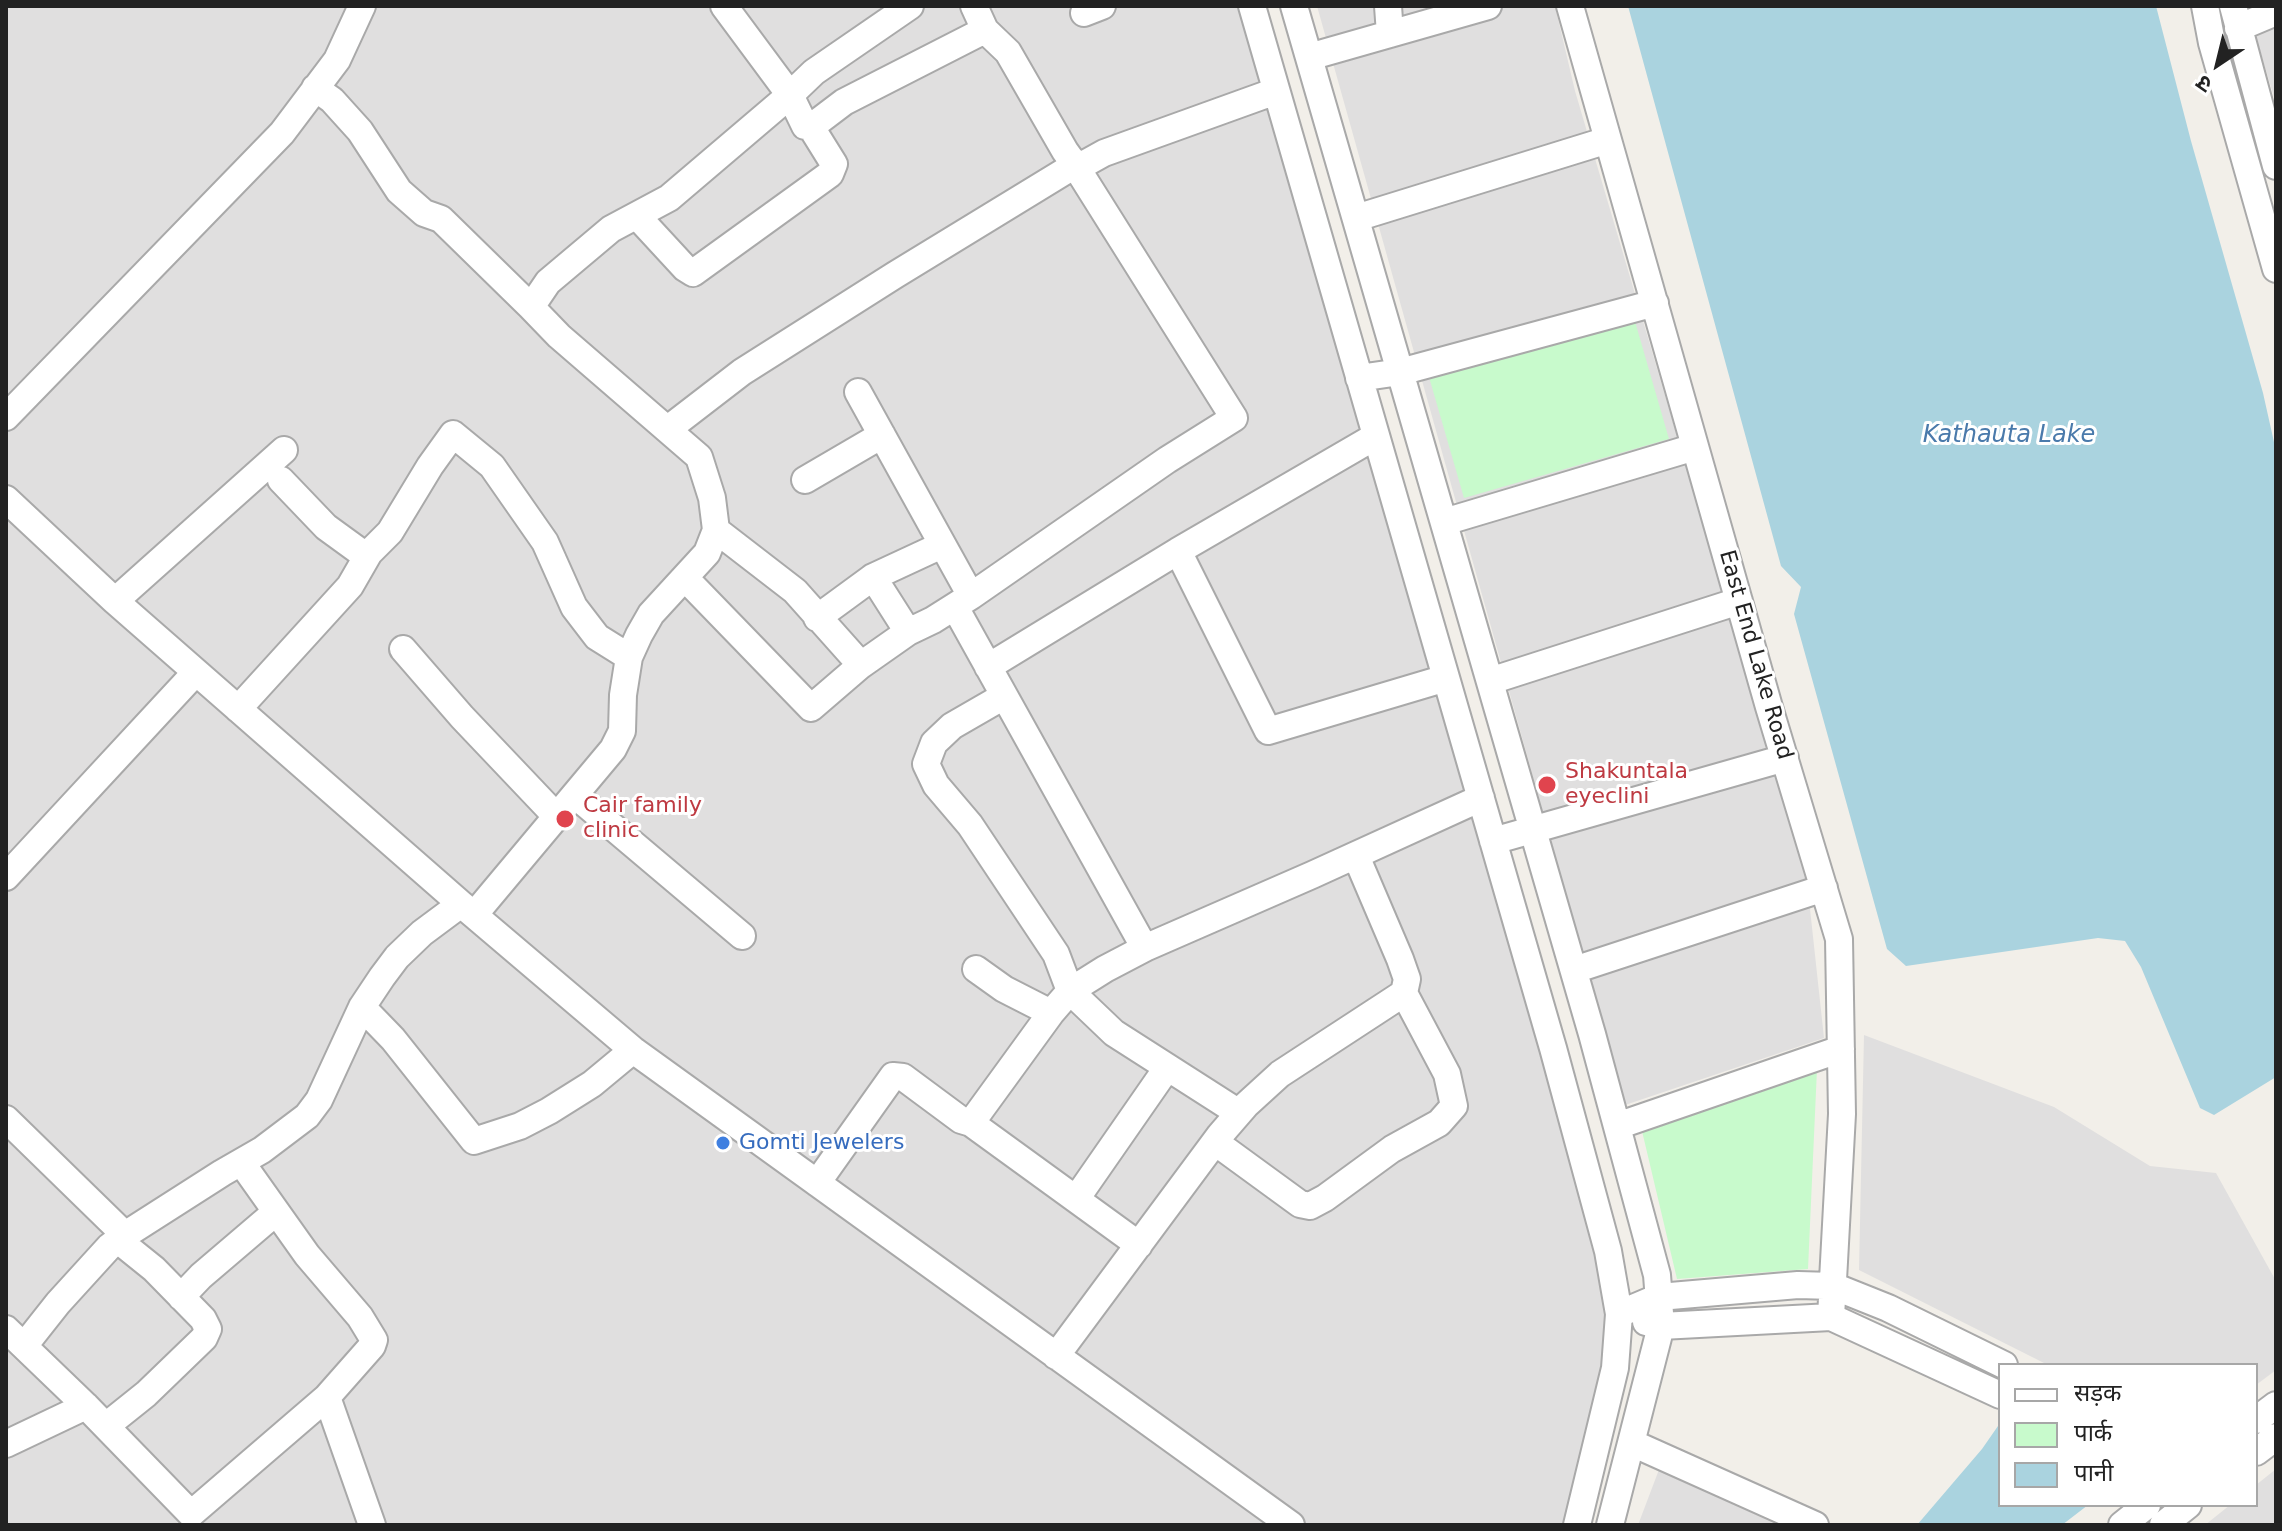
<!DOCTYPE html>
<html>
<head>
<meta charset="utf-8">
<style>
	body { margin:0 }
	#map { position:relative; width:2282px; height:1531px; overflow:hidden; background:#f2efe9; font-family:"DejaVu Sans","Noto Sans Devanagari",sans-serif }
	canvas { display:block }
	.frame { position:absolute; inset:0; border:8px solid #222; pointer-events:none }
	.legend { position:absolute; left:1998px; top:1363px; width:260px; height:144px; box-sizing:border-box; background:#fff; border:2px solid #a7a7a7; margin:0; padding:10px 14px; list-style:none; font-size:24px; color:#222 }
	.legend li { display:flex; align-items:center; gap:16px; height:40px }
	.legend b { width:40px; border:2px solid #a7a7a7 }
	.north { position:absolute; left:2178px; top:24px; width:80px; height:80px; -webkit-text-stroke:6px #fff; paint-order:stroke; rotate:215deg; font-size:22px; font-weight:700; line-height:32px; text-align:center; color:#222 }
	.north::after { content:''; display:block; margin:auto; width:28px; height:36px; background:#222; clip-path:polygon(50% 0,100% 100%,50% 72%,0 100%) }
</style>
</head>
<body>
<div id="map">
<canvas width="2282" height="1531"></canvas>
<div class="frame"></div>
<ul class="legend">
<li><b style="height:10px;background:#fff"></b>सड़क</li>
<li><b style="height:22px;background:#c8facc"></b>पार्क</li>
<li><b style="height:22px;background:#aad3df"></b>पानी</li>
</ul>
<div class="north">उ</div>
</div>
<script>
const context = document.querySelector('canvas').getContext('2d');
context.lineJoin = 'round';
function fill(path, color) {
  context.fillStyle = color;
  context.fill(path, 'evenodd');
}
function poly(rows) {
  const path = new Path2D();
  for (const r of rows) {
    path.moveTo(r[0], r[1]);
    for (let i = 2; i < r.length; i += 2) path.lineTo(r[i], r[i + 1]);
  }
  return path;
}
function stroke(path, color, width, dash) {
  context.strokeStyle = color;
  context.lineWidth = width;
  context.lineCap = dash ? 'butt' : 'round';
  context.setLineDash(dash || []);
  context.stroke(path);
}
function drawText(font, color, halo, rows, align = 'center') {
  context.font = font + ' "DejaVu Sans",sans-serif';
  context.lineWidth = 6;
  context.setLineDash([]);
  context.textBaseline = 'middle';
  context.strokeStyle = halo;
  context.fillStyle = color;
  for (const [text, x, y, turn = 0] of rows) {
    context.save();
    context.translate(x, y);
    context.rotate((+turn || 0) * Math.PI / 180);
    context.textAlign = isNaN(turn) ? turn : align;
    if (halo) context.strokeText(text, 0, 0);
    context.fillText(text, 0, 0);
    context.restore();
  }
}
fill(poly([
	[6,6,1245,6,1628,1337,1567,1525,6,1525],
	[1317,6,1555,6,1575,91,1806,872,1824,1038,1625,1105],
	[2247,6,2276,6,2276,104,2247,7],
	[1864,1035,2054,1107,2150,1166,2216,1173,2276,1281,2276,1370,2256,1385,2256,1365,2048,1365,1859,1270],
	[1663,1459,1806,1525,1638,1525],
	[2276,1469,2276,1525,2205,1525,2230,1505,2256,1505,2256,1485]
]), '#e0dfdf');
fill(poly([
	[1634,318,1669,439,1464,498,1429,377],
	[1817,1069,1808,1269,1677,1279,1642,1131]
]), '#c8facc');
fill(poly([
	[1628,6,2156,6,2191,141,2263,393,2276,451,2276,1077,2214,1115,2200,1108,2141,967,2125,941,2098,938,1906,966,1887,949,1794,614,1801,587,1781,566],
	[1998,1426,2000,1427,2000,1505,2088,1505,2062,1525,1917,1525,1982,1449]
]), '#aad3df');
const minor = poly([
	[724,6,790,95,814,72,910,6],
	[974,6,985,30],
	[1252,6,1553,1048,1608,1251,1619,1314,1615,1368,1577,1525],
	[1294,6,1592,1034,1657,1275,1661,1326,1610,1525],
	[1388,6,1390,34],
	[1570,6,1769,707,1839,939,1842,1114,1831,1317],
	[2205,6,2212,43,2276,269],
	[2233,6,2276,166],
	[1084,13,1102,6],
	[2238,28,2276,12],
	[1309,57,1488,6],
	[315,88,332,100,360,131,399,191,424,213,441,219,531,307,548,282,611,229,669,198,790,95,805,126,811,127,844,102,985,30,1008,52,1065,151,1075,165,1086,163,1104,153,1276,91],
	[637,216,685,268,693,273,830,174,834,164,811,127],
	[1356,218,1608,140],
	[1359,378,1400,372,1655,303],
	[6,417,282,133,337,60,362,6],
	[668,429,742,372,895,275,1075,165,1234,418,1167,460,971,596],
	[281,480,326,527,359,551,369,553,390,532,430,466,453,434,492,466,545,542,574,607,597,637,629,657],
	[805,480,882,435],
	[6,499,115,601,461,904,633,1050,1291,1525],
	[1444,522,1695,447],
	[716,530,795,591,861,665],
	[1178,551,1376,436],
	[873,577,908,632],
	[685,578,811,708,861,665,908,632,933,620,971,596,858,392],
	[115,601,284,450],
	[955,607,1143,945,1147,947,1312,875,1481,798],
	[817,618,873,577,942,545],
	[403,649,462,717,557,817],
	[988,667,1178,551,1268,731,1446,678],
	[1490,681,1739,601],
	[1004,696,952,726,934,743,926,764,936,785,970,825,1056,954,1070,991,1114,1033,1239,1113],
	[238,709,350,586,369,553],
	[575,795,742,936],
	[1493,841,1785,758],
	[6,877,196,672],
	[474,915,613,749,622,731,623,695,629,657,639,635,651,614,707,553,716,530,712,498,699,457,559,336,531,307],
	[976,969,1004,989,1051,1013],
	[1574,970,1824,888],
	[362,1007,393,1039,474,1141,520,1126,549,1111,592,1084,633,1050],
	[6,1119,125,1235],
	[971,1123,1139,1245],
	[1617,1126,1841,1049],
	[1215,1142,1300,1204,1310,1206,1325,1198,1392,1149,1439,1123,1454,1106,1447,1074,1404,993],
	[241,1162,307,1255,360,1317,374,1340,372,1346,327,1397],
	[817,1183,893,1076,903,1077,961,1120,971,1123,1051,1013,1070,991,1105,969,1147,947],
	[1076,1199,1167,1068],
	[181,1297,201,1276,276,1212],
	[1619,1314,1659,1297,1798,1285,1833,1286,1888,1308,2004,1365],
	[1646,1322,1661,1326,1831,1317,2000,1395],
	[6,1329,86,1406,191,1514,327,1397,372,1525],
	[24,1346,58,1303,109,1247,125,1235,222,1173,262,1150,307,1116,319,1100,362,1007,382,977,397,957,422,933,461,904],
	[1056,1356,1220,1135,1246,1105,1280,1074,1404,993,1407,979,1400,959,1356,856],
	[2256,1420,2276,1405],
	[106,1426,146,1394,204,1338,208,1329,203,1319,154,1269,118,1240],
	[1632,1443,1815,1525],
	[6,1444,86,1406],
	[2256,1452,2276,1437],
	[2122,1525,2147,1505],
	[2163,1525,2188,1505]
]);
stroke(minor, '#a9a9a9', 30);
stroke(minor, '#fff', 26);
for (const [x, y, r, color] of [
	[1547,785,10,"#e0444e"],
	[565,819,10,"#e0444e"],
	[723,1143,8,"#3f7fe0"]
]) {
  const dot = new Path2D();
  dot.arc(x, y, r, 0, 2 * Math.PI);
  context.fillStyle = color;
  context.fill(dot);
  stroke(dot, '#fff', 3);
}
drawText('22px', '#222', '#fff', [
	["East End Lake Road",1755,655,74]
]);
drawText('22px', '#be3a42', '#fff', [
	["Shakuntala",1565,772],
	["eyeclini",1565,797],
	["Cair family",583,806],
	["clinic",583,831]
], 'left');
drawText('22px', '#366cbe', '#fff', [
	["Gomti Jewelers",739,1143]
], 'left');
drawText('italic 24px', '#4a7aab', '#fff', [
	["Kathauta Lake",2009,436]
]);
</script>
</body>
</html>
